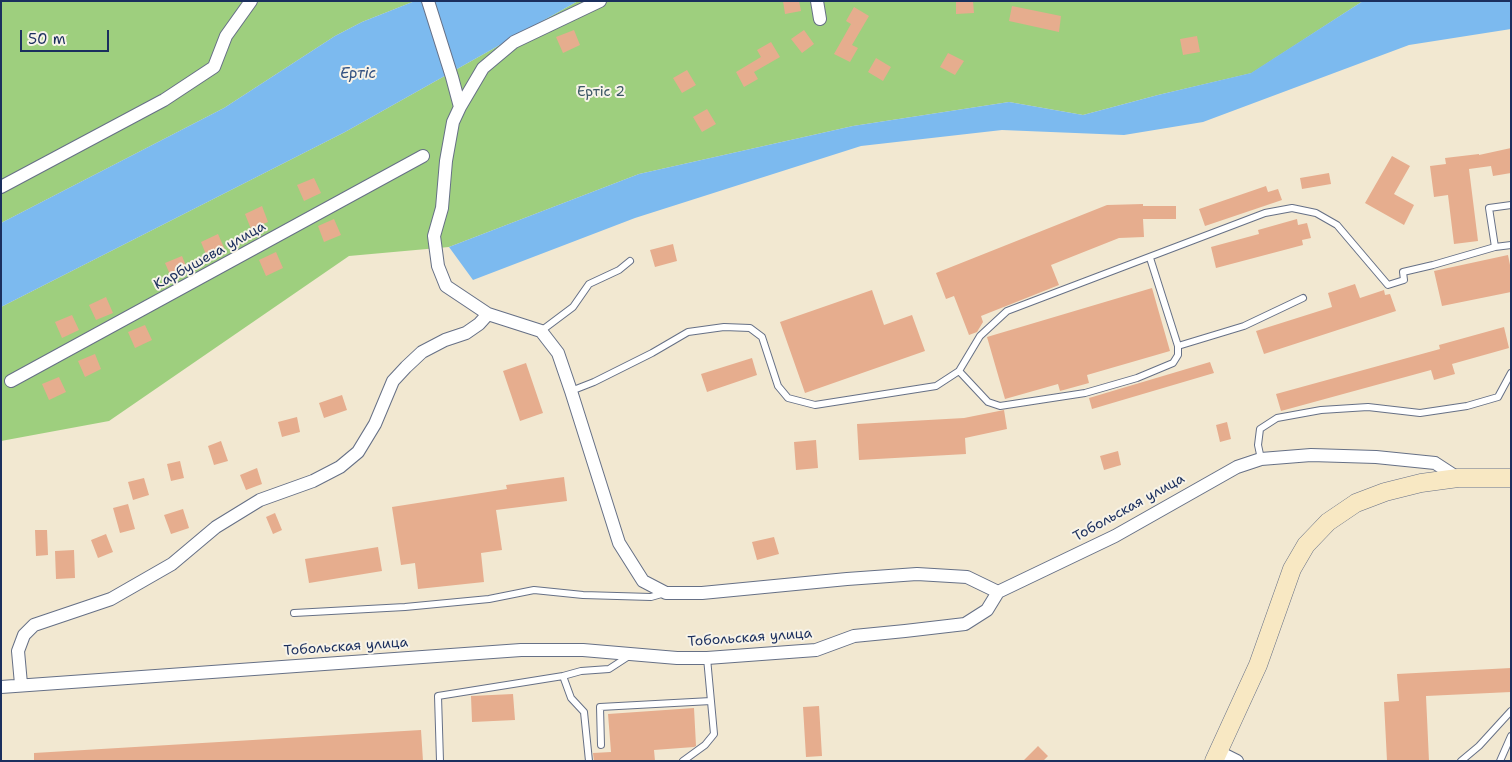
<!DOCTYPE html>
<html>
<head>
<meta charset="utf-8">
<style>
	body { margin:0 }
	#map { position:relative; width:1512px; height:762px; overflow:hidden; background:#f2e8d1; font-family:"Shantell Sans",sans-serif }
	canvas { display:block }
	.frame { position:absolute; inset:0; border:2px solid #1b2f5e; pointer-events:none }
	.scale { position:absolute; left:20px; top:30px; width:89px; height:22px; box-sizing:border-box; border:2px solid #1b2f5e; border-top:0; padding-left:6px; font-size:15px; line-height:18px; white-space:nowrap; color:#1b2f5e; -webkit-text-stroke:4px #f7f3e8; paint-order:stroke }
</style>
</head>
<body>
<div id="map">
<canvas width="1512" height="762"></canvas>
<div class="frame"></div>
<div class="scale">50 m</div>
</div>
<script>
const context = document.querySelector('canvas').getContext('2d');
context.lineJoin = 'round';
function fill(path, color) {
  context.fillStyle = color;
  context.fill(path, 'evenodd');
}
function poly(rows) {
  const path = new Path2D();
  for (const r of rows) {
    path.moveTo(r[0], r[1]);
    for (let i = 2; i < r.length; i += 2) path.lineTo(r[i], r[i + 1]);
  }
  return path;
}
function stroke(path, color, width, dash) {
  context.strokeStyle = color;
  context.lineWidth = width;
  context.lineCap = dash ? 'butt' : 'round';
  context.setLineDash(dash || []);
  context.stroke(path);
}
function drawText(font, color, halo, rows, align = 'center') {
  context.font = font + ' "Shantell Sans",sans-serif';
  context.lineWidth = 4;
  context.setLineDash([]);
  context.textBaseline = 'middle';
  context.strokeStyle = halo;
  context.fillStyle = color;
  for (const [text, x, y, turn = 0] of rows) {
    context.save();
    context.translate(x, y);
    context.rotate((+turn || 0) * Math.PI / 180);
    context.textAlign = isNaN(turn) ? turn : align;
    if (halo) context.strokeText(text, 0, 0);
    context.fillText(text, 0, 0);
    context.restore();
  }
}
fill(poly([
	[1,1,415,1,362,22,335,36,224,108,1,223],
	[578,1,1363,1,1252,73,1158,95,1083,115,1009,102,853,126,639,174,449,247,349,256,109,421,1,441,1,307,345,132]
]), '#9ecf7e');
fill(poly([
	[415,1,578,1,345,132,1,307,1,223,224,108,335,36,362,22],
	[1363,1,1511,1,1511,29,1409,45,1203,122,1124,135,1002,130,861,146,635,218,473,280,449,247,639,174,853,126,1009,102,1083,115,1158,95,1251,73]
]), '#7cbaef');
fill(poly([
	[783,1,799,1,801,11,785,14],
	[956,1,973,1,974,13,956,14],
	[1012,6,1061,16,1059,32,1009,21],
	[854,7,869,16,852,45,858,48,850,62,834,54,851,24,846,21],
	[574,30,580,45,563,53,556,37],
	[804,30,814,44,802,53,791,39],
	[1197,36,1200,52,1183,55,1180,39],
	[771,42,780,57,754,72,758,79,744,87,736,72,761,57,757,50],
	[948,53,964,61,955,75,940,67],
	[876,58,891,67,883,81,868,72],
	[687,70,696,85,682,93,673,78],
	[707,109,716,124,702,132,693,117],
	[1511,148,1511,173,1493,176,1491,166,1469,169,1478,241,1454,244,1448,195,1434,197,1430,166,1446,164,1445,158,1479,154,1479,155],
	[1392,156,1410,166,1394,194,1414,205,1404,225,1365,203],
	[1329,173,1331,184,1302,189,1300,178],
	[314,178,321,193,304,201,297,185],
	[1266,186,1268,192,1278,189,1282,200,1205,226,1199,209],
	[1143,204,1143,206,1176,206,1176,219,1143,219,1144,237,1119,238,1051,265,1059,285,981,316,983,322,977,332,969,335,954,296,946,299,936,273,1107,205],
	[262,206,268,222,251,229,245,214],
	[334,219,341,235,324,242,318,226],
	[1297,219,1298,225,1307,223,1311,238,1302,240,1303,245,1216,268,1211,247,1259,234,1258,230],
	[218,234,225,250,207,257,201,242],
	[673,244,677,261,655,267,650,250],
	[276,252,283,268,266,276,259,260],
	[1508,255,1511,270,1511,292,1442,306,1434,271],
	[182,256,188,271,172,279,165,263],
	[1355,284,1360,298,1384,290,1385,295,1390,294,1396,311,1264,354,1256,331,1332,307,1328,293],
	[1152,288,1170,351,1087,375,1089,383,1060,391,1058,384,1005,399,987,337],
	[872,290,884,325,912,315,925,351,805,393,780,322],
	[106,297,113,313,96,320,89,305],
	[72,315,79,330,62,338,55,322],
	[145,325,152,340,135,348,128,332],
	[1504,327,1509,348,1452,364,1455,374,1434,380,1431,370,1281,411,1276,394,1440,349,1439,345],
	[95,354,101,369,85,377,78,361],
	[752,358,757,375,707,392,701,374],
	[1210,362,1214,373,1092,409,1089,398],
	[526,363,543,413,520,421,503,371],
	[59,377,66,392,49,400,42,384],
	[342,395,347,410,324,418,319,403],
	[1004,410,1007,429,965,438,966,454,859,460,857,424,964,418],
	[297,417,300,432,282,437,278,422],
	[1227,422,1231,439,1220,442,1216,425],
	[816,440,818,468,796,470,794,442],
	[221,441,228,461,214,465,208,446],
	[1118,451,1121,465,1104,470,1100,456],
	[180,461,184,478,171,481,167,464],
	[257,468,262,484,246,490,240,475],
	[564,477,567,501,496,510,502,550,481,553,484,582,418,589,415,563,401,565,392,507,507,489,506,485],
	[144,478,149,495,133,500,128,482],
	[128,504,135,529,120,533,113,508],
	[183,509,189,528,171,534,164,515],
	[275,513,282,530,273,534,266,517],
	[35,530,47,530,48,555,36,556],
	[106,534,113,552,98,558,91,540],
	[774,537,779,554,757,560,752,542],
	[378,547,382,571,309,583,305,559],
	[74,550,75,578,56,579,55,551],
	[1511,668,1511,692,1426,696,1429,761,1387,761,1384,702,1399,701,1397,674],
	[513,694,515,720,472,722,471,696],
	[819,706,822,756,806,757,803,707],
	[694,708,696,746,694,747,654,750,655,761,594,761,593,753,611,752,608,714],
	[421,730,423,761,34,761,34,753],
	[1038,746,1048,756,1043,761,1023,761]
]), '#e6ad8e');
const service = poly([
	[1495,247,1489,208,1511,205],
	[541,331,573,307,589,284,619,270,630,261],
	[1178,346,1244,326,1303,298],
	[959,371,988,402,1000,406,1085,393,1137,378,1173,363,1178,355,1178,346,1150,258],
	[571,391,594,382,652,353,688,332,724,327,750,328,762,337,778,386,788,398,815,405,936,386,959,371,980,336,1007,311,1265,213,1292,208,1316,213,1337,225,1388,285,1404,280,1403,272,1433,265,1495,247,1511,245],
	[1261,459,1258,445,1260,429,1277,418,1321,410,1368,407,1420,413,1467,406,1498,397,1511,373],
	[294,613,405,607,489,599,534,590,583,595,651,597,665,593],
	[563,676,581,671,609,669,629,656],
	[601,745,600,707,711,701],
	[440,761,438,696,563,676,571,698,584,712,589,761],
	[683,761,705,745,714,734,707,658],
	[1461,761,1479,746,1511,711],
	[1500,761,1511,736]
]);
const minor = poly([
	[428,1,452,77,460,107],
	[600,1,514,42,483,68,460,107,453,122,446,161,442,208,434,236,438,266,446,286,488,314,541,331,558,353,571,391,619,543,643,581,666,593,702,593,847,579,917,574,967,577,998,592],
	[817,1,820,19],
	[1,187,164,100,214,67,226,36,251,1],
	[11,381,423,156],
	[21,684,18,651,24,635,34,625,111,599,172,564,216,527,260,500,313,481,340,467,358,452,375,424,393,381,406,367,422,352,445,340,466,333,479,324,488,314],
	[1,687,521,650,583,650,677,658,707,658,816,650,854,636,905,631,965,624,987,610,998,592,1115,536,1237,467,1261,459,1311,455,1376,457,1435,463,1458,478],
	[1219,752,1237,761]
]);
const secondary = poly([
	[1214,761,1258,665,1292,569,1306,545,1328,522,1356,503,1385,492,1421,483,1458,478,1511,478]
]);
stroke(service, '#667086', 8);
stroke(minor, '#667086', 14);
stroke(secondary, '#667086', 19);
stroke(service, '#fff', 6);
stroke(minor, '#fff', 12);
stroke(secondary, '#f8e8c3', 18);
drawText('14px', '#3c5766', '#f7f3e8', [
	["Ертіс 2",601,92]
]);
drawText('14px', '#1b2f5e', '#f7f3e8', [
	["Карбушева улица",210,256,-29],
	["Тобольская улица",1129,508,-29],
	["Тобольская улица",750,638,-4],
	["Тобольская улица",346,647,-4]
]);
drawText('italic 15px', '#335282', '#f7f3e8', [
	["Ертіс",358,74]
]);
</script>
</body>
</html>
